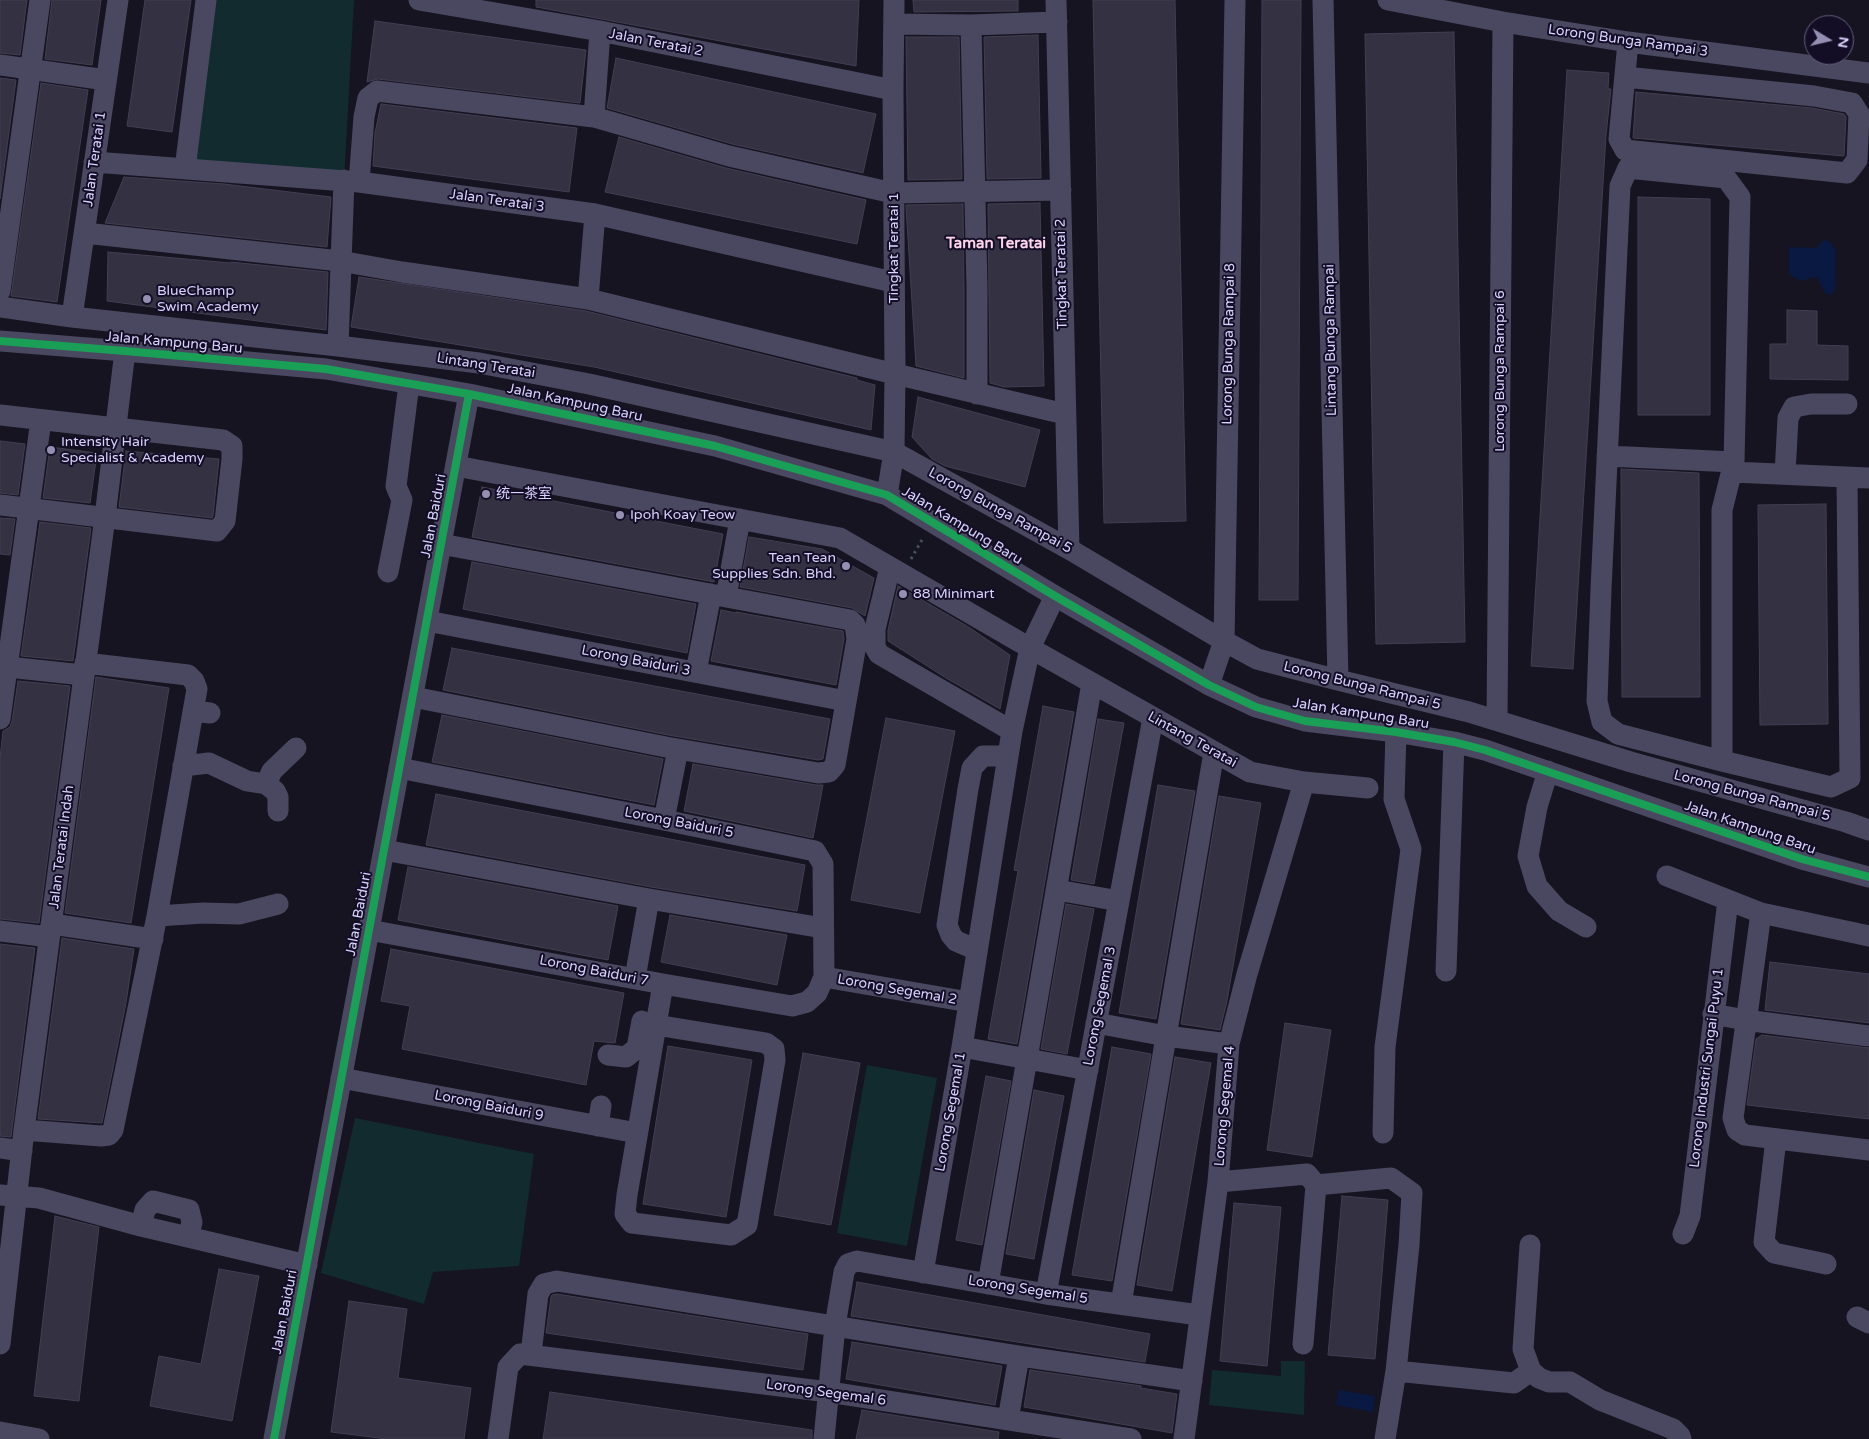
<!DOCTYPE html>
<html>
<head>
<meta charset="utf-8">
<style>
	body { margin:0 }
	#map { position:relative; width:1869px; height:1439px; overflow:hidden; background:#161420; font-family:"Varela Round",sans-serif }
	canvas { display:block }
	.north { position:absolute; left:1804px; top:15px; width:50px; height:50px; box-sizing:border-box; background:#130e26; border:1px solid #635d7d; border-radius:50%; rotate:99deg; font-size:14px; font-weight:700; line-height:20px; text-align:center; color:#dad3ff }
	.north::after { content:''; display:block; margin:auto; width:18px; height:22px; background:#9590b1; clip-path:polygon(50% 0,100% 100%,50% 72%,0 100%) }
</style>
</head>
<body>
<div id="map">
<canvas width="1869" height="1439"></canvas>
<div class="north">N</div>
</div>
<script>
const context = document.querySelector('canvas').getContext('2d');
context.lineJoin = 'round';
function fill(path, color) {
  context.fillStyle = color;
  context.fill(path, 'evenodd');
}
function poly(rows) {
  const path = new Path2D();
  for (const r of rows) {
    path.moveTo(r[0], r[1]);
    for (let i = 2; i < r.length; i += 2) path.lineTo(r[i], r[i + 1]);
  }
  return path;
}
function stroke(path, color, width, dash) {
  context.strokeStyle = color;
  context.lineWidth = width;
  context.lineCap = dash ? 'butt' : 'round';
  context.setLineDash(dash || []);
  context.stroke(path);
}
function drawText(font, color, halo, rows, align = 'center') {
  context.font = font + ' "Varela Round","Noto Sans SC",sans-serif';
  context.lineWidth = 4;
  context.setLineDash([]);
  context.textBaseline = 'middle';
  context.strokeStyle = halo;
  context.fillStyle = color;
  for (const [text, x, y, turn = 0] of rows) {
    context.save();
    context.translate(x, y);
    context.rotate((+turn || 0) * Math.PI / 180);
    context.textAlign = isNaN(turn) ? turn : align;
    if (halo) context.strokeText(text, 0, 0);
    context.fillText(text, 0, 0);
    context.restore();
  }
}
fill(poly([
	[206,0,354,0,344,180,185,164],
	[867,1065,937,1078,907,1246,837,1233],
	[355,1118,534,1154,519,1266,433,1272,424,1304,321,1273],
	[1281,1361,1305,1361,1304,1415,1209,1405,1212,1370,1281,1376]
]), '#122b2e');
fill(poly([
	[1824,240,1830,242,1836,250,1835,290,1831,295,1825,293,1817,278,1813,277,1804,281,1793,277,1789,273,1789,247,1816,248],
	[1339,1390,1375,1396,1373,1412,1336,1405]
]), '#091941');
const building = poly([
	[0,0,27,0,20,55,0,53,0,0],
	[52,0,101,0,92,65,45,59,52,0],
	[145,0,191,0,172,132,127,126,145,0],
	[536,0,859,0,856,66,536,7,536,0],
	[913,0,1018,0,1018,11,914,12,913,0],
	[1093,0,1175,0,1186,521,1104,523,1093,0],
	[1262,0,1301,0,1298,600,1259,600,1262,0],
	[375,21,586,50,580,103,378,79,367,82,375,21],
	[1454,32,1465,642,1376,644,1365,34,1454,32],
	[1038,35,1041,178,987,179,984,37,1038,35],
	[906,37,959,37,962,179,908,180,906,37],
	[616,58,876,114,863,173,732,144,607,108,616,58],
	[1567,70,1609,73,1608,89,1611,89,1606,135,1573,669,1531,666,1567,70],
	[0,78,16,80,0,199,0,78],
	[41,83,88,90,57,302,11,296,41,83],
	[1636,92,1812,108,1844,114,1846,117,1844,156,1633,138,1636,92],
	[381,104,577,128,569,192,373,166,375,133,381,104],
	[619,137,726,168,866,200,857,244,605,192,619,137],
	[124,177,224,184,331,197,327,247,105,223,124,177],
	[1638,197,1710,199,1710,415,1638,415,1638,197],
	[1040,203,1044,386,1004,387,990,383,988,204,1040,203],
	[963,204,964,287,964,378,916,366,906,207,906,205,963,204],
	[108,252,231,263,231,262,328,272,326,330,107,301,108,252],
	[359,277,586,311,857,378,857,380,875,385,871,430,594,367,351,327,359,277],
	[1787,310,1817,311,1817,345,1848,346,1848,380,1770,379,1770,344,1787,344,1787,310],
	[918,397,1040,430,1025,487,945,466,932,459,912,437,918,397],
	[0,441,25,444,18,495,0,493,0,441],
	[50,447,97,453,90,503,43,498,50,447],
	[126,451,219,459,213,516,212,518,119,507,126,451],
	[1621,469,1699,473,1700,697,1622,697,1621,469],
	[482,487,723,534,714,582,472,537,482,487],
	[1826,504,1828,724,1760,725,1758,505,1826,504],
	[0,518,15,519,10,555,0,554,0,518],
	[40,522,91,528,73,661,21,656,40,522],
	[749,537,822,549,874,578,865,616,852,608,740,587,749,537],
	[472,562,696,604,687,653,463,609,472,562],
	[898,586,967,626,1010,655,1000,709,946,678,888,641,888,630,898,586],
	[721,610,736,613,736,612,843,631,844,639,836,685,711,661,721,610],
	[452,648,830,719,823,759,818,760,668,735,443,690,452,648],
	[96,677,169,688,131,923,65,913,96,677],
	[18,681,70,686,39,923,0,919,0,758,3,731,10,727,12,721,18,681],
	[1043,706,1074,712,1017,1044,988,1039,1018,871,1014,870,1043,706],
	[442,715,663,759,654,805,432,762,442,715],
	[886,718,955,731,920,913,851,900,886,718],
	[1098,719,1124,723,1094,884,1071,880,1098,719],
	[693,764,816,785,823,785,813,838,684,811,693,764],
	[1158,785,1195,791,1156,1019,1119,1013,1158,785],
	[436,794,805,865,797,911,651,887,426,845,436,794],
	[1219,796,1261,803,1227,1001,1220,1030,1181,1024,1219,796],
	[408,867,618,906,608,960,398,920,408,867],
	[1066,904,1094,909,1067,1054,1041,1049,1066,904],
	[670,915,787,935,777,985,661,962,670,915],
	[62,938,134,949,126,1003,102,1123,38,1119,62,938],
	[0,944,35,948,11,1137,0,1136,0,944],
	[391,949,624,993,615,1043,594,1041,586,1085,402,1049,410,1006,381,1001,391,949],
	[1770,962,1869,974,1869,1023,1765,1010,1770,962],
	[1285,1023,1331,1030,1312,1157,1267,1150,1285,1023],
	[1762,1035,1869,1048,1869,1119,1747,1105,1756,1039,1762,1035],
	[668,1046,752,1060,726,1217,643,1204,668,1046],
	[1112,1047,1151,1054,1112,1281,1072,1275,1112,1047],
	[803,1053,860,1063,831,1225,774,1215,803,1053],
	[1175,1057,1211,1063,1172,1291,1137,1285,1175,1057],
	[986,1076,1011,1081,982,1245,956,1240,986,1076],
	[1034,1090,1064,1096,1034,1259,1006,1254,1034,1090],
	[1342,1196,1388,1200,1375,1359,1328,1355,1342,1196],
	[1234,1203,1281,1207,1267,1366,1220,1361,1234,1203],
	[55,1216,99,1227,79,1401,34,1396,55,1216],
	[219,1269,259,1276,232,1421,150,1406,159,1356,201,1364,219,1269],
	[857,1282,1150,1334,1145,1362,851,1316,857,1282],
	[557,1294,808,1334,803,1370,546,1333,551,1297,552,1295,557,1294],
	[349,1301,407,1309,398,1378,471,1388,464,1439,387,1439,331,1432,349,1301],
	[852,1342,1002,1366,995,1405,846,1379,852,1342],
	[1030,1370,1141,1386,1141,1388,1177,1394,1172,1433,1024,1407,1030,1370],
	[550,1392,812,1430,812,1439,543,1439,550,1392],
	[862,1410,999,1432,998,1439,856,1439,862,1410]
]);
fill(building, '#343142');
stroke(building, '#433e54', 1);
stroke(poly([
	[911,559,923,538]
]), '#455261', 3, [2.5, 4]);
stroke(poly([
	[419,0,600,31,893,90],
	[1056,0,1069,549],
	[1323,0,1338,680],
	[1388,0,1503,22,1628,42,1869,73],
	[894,24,971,25,1057,22],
	[971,25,977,287,977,394],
	[0,65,106,80],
	[1625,77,1814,96,1852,103,1859,114,1857,160,1847,173,1625,150,1619,139,1628,42],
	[594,117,600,31],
	[94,162,359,182,595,214,893,282],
	[185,169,206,0],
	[359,182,364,117,368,98,377,91,594,117,729,156,893,193,1061,190],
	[85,233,340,261,402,272,588,299,895,374,1065,414],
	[0,291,40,0],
	[588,299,595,214],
	[0,307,72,317,338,346,479,363,589,384,894,452,1069,549,1224,641,1257,659,1338,680,1469,712,1631,762,1846,822,1869,830],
	[72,317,118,0],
	[0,341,125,351,326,369,469,394,715,446,778,464,887,495,1055,596,1209,685,1256,707,1305,721,1396,732,1454,742,1485,750,1802,859,1869,877],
	[338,346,344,180],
	[0,415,223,440,232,446,232,459,225,521,217,531,0,505],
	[1607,456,1734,462],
	[456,466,840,538,1030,648,1250,772,1304,782,1368,788],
	[1732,472,1869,478],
	[1785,474,1788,418,1794,407,1811,404,1847,404],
	[887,495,894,452,895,374,893,90,894,0],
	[890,567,875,629,875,647,879,654,1012,731],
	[388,572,402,500,396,486,409,384],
	[726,597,740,519],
	[427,621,846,701],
	[8,667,83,675],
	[696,672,711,594],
	[1209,685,1224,641,1235,0],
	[413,697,666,747,818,773,829,772,835,765,857,639,855,625,850,620,441,544],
	[193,711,210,713],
	[0,719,41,420],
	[1497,720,1503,22],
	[1722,761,1722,510,1734,462,1740,197,1726,178,1628,168,1620,186,1601,589,1597,701,1602,722,1618,734,1722,761,1831,787,1850,778,1847,478],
	[183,766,209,763,247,781,266,784,275,791,278,797,278,811],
	[1548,771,1537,807,1528,856,1537,886,1559,911,1586,927],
	[266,784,272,771,296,748],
	[664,820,678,749],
	[384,850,649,899,823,928],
	[1667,876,1761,913,1869,936],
	[1057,890,1119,901],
	[1761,913,1733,1118,1737,1130,1745,1135,1869,1150],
	[157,916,203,913,239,914,278,904],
	[52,924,153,939],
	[369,930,663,984,792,1006,807,1002,817,993,824,977,823,864,815,851,664,820,399,768],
	[0,931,49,937],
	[977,950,956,941,951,935,947,925,968,789,972,768,983,756,1008,756],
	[1446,971,1454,742],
	[824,977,969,1002],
	[635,978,649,899],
	[1713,1014,1745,1020,1869,1036],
	[1096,1023,1166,1036,1229,1044],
	[656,1025,766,1043,774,1049,775,1060,747,1225,731,1235,632,1223,625,1214,627,1195,656,1025,663,984],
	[962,1047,1088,1070],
	[608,1055,626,1057,637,1048,642,1021],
	[341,1078,637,1133],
	[598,1126,601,1106],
	[24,1130,101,1136,109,1135,113,1130,157,916,197,689,194,681,188,675,85,663],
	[1383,1133,1385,1047,1411,849,1394,799,1396,732],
	[1776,1139,1764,1242,1774,1253,1826,1264],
	[0,1148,22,1151],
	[1218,1182,1307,1174,1316,1185],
	[1316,1185,1391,1178,1412,1193,1409,1245,1396,1371,1385,1439],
	[0,1195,39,1198,141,1226,307,1265],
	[141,1226,145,1210,153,1201,189,1210,192,1222,188,1237],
	[1683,1234,1690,1216,1728,900],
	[1530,1245,1523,1349,1531,1371],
	[923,1273,962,1047,1012,731,1030,648,1055,596],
	[988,1284,1092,683],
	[1046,1294,1153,718],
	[1121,1304,1214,752],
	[1857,1317,1869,1323],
	[0,1344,24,1130,105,517,125,351],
	[1303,1344,1316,1185],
	[531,1354,538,1294,544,1284,557,1281,1019,1356,1192,1381],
	[1396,1371,1514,1383,1531,1371,1539,1378,1549,1382,1570,1382,1600,1400,1673,1429,1680,1436,1681,1439],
	[1008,1420,1019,1356],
	[0,1432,39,1439],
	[274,1439,469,394],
	[498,1439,508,1367,520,1354,829,1392,1131,1439],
	[824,1439,835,1326,844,1272,848,1264,857,1261,1046,1294,1199,1315],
	[1184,1439,1218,1182,1229,1044,1247,974,1304,782]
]), '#4a4861', 21);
stroke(poly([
	[0,341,125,351,326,369,469,394,715,446,778,464,887,495,1055,596,1209,685,1256,707,1305,721,1396,732,1454,742,1485,750,1802,859,1869,877],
	[274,1439,469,394]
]), '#1a9f57', 8);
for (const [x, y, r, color] of [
	[147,299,5,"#9590b1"],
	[51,450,5,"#9590b1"],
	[486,494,5,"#9590b1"],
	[620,515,5,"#9590b1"],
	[846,566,5,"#9590b1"],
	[903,594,5,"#9590b1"]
]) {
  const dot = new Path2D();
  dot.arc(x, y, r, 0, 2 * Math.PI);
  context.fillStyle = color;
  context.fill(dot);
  stroke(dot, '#130e26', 2);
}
drawText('14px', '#dad3ff', '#130e26', [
	["Lorong Bunga Rampai 3",1628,41,8],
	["Jalan Teratai 2",656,43,11],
	["Jalan Teratai 1",95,159,-82],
	["Jalan Teratai 3",497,201,8],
	["Tingkat Teratai 1",894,248,-90],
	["Tingkat Teratai 2",1062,274,-91],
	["Lintang Bunga Rampai",1331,340,-91],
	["Jalan Kampung Baru",174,343,5],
	["Lorong Bunga Rampai 8",1229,344,-89],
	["Lintang Teratai",486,366,9],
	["Lorong Bunga Rampai 6",1500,371,-90],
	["Jalan Kampung Baru",575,403,12],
	["Lorong Bunga Rampai 5",1000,511,29],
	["Jalan Baiduri",434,516,-79],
	["Jalan Kampung Baru",962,526,31],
	["Lorong Baiduri 3",636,661,11],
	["Lorong Bunga Rampai 5",1362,686,14],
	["Jalan Kampung Baru",1361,714,9],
	["Lintang Teratai",1192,740,29],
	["Lorong Bunga Rampai 5",1752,796,15],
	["Lorong Baiduri 5",679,823,11],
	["Jalan Kampung Baru",1750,828,19],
	["Jalan Teratai Indah",62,847,-83],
	["Jalan Baiduri",359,914,-79],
	["Lorong Baiduri 7",594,971,11],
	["Lorong Segemal 2",897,990,10],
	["Lorong Segemal 3",1100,1006,-79],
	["Lorong Industri Sungai Puyu 1",1707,1068,-83],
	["Lorong Baiduri 9",489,1106,11],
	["Lorong Segemal 4",1225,1106,-85],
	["Lorong Segemal 1",951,1112,-80],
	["Lorong Segemal 5",1028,1290,9],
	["Jalan Baiduri",285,1312,-79],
	["Lorong Segemal 6",826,1393,8]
]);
drawText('14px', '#dad3ff', '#130e26', [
	["BlueChamp",157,291],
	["Swim Academy",157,307],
	["Intensity Hair",61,442],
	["Specialist & Academy",61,458],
	["统一茶室",496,494],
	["Ipoh Koay Teow",630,515],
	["Tean Tean",836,558,"right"],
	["Supplies Sdn. Bhd.",836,574,"right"],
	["88 Minimart",913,594]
], 'left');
drawText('bold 15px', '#ffd5ed', '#130e26', [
	["Taman Teratai",996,244]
]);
</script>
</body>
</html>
